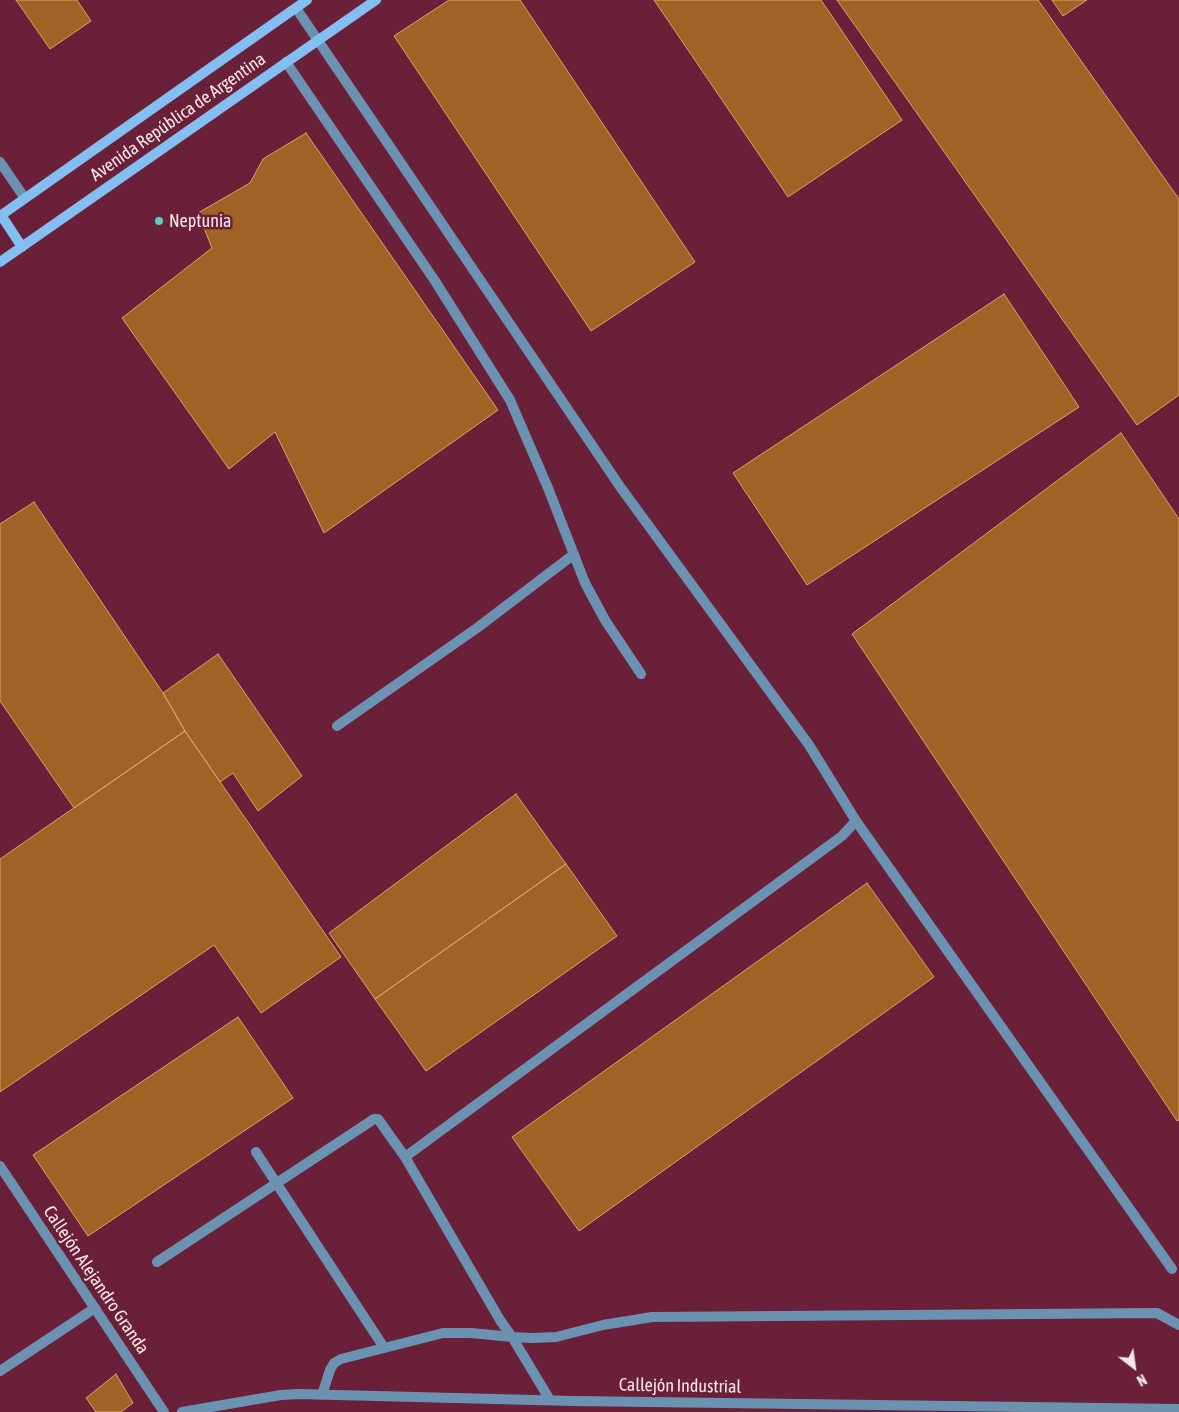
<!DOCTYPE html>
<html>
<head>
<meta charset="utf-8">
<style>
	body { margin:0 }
	#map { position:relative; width:1179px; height:1412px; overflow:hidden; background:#6a2039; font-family:"Asap Condensed",sans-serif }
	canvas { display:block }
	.north { position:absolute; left:1109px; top:1342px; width:50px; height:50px; -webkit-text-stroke:4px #6a2039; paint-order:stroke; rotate:150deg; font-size:14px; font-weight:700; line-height:20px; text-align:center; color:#fae6ea }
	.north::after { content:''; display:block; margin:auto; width:18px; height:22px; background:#fae6ea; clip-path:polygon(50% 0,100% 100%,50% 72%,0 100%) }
</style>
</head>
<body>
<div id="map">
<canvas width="1179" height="1412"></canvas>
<div class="north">N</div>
</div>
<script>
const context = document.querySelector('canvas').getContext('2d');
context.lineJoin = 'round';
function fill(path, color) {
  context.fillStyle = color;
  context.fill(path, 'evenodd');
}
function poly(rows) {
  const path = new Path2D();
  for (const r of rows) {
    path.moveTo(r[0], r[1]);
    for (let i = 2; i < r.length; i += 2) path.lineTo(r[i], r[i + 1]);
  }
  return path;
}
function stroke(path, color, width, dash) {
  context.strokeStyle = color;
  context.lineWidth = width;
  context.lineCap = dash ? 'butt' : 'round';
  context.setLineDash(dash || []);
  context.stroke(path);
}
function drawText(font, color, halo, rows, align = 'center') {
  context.font = font + ' "Asap Condensed",sans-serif';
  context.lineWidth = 5;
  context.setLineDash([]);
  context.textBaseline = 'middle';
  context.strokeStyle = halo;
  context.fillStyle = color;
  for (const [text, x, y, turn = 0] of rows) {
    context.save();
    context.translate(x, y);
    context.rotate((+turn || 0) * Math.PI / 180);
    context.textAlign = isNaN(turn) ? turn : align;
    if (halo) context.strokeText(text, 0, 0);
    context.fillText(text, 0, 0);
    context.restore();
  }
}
const building = poly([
	[16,0,77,0,91,21,50,49,16,0],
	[449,0,520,0,695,262,591,331,394,36,449,0],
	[654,0,821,0,902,120,788,197,654,0],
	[837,0,1038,0,1179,199,1179,395,1137,425,837,0],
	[1052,0,1087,0,1063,16,1052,0],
	[306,133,498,410,324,533,275,432,229,469,122,318,212,248,198,213,250,183,263,159,306,133],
	[1004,294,1079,407,807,585,733,473,1004,294],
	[1121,433,1179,519,1179,1120,1177,1121,852,634,1121,433],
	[34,502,163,693,185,731,74,808,0,701,0,524,34,502],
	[218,654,302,776,258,811,233,773,220,782,185,731,163,693,218,654],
	[185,731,341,957,261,1013,214,945,0,1092,0,859,185,731],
	[516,794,566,864,375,999,329,933,516,794],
	[566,864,617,936,426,1071,375,999,566,864],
	[867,883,934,977,579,1231,512,1137,867,883],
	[238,1017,293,1098,88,1236,33,1155,238,1017],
	[116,1374,133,1403,121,1412,96,1412,86,1398,116,1374]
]);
fill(building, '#9e6325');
stroke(building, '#e1a266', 1);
stroke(poly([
	[296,8,621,488,809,745,856,821,1172,1269],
	[286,62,435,281,510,400,548,488,585,583,605,620,641,674],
	[0,162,24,197],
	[337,726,477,628,573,555],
	[856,821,842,836,405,1157,500,1320,512,1337,532,1338,556,1337,603,1325,652,1317,1157,1313,1179,1325],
	[256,1152,383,1346],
	[157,1262,374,1119,378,1119,405,1157],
	[0,1371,95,1308],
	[322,1395,330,1370,334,1363,341,1359,443,1333,471,1333,512,1337,550,1400],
	[182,1412,281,1395,298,1394,573,1401,1179,1409]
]), '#6c92b1', 10);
stroke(poly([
	[0,1166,164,1412]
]), '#6c92b1', 10);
stroke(poly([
	[1,215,22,247],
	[0,216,307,0],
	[0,262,376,0]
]), '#83c0f1', 10);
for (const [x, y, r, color] of [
	[159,221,5,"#59cebe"]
]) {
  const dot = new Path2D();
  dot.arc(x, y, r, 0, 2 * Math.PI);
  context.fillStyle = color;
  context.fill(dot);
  stroke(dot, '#6a2039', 2);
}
drawText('18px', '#fae6ea', '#6a2039', [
	["Avenida República de Argentina",178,117,-35],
	["Callejón Alejandro Granda",96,1280,56],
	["Callejón Industrial",680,1386,1]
]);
drawText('18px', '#fae6ea', '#6a2039', [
	["Neptunia",169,221]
], 'left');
</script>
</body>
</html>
